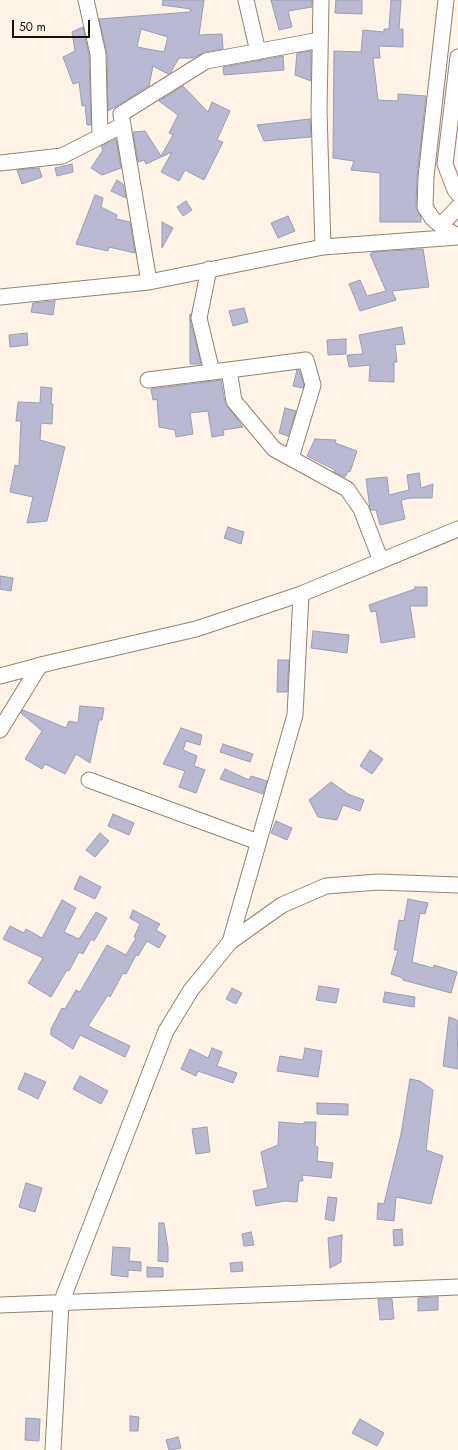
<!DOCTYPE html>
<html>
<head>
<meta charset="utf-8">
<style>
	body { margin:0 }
	#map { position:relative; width:458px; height:1450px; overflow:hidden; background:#fff3e8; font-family:Jost,sans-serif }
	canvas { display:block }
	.scale { position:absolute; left:12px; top:20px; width:78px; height:18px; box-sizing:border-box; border:2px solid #18120b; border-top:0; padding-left:5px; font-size:12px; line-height:14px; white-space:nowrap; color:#18120b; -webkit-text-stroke:3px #fff3e8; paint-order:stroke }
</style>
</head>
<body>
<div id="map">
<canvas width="458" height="1450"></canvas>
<div class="scale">50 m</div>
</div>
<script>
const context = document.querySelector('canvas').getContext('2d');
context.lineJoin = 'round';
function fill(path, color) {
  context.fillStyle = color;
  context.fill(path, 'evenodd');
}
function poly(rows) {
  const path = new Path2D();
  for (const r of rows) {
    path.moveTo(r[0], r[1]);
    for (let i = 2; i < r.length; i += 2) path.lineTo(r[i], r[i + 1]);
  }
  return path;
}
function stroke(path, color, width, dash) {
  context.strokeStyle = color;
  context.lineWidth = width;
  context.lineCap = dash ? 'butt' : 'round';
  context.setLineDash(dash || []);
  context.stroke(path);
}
const building = poly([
	[163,0,204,0,199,35,222,34,223,49,204,52,193,58,179,58,171,72,168,74,153,66,149,86,108,111,107,54,99,19,190,12,191,9,162,5,163,0],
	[141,29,168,37,164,52,137,47,141,29],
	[271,0,312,0,312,7,288,11,292,27,279,30,271,0],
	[336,0,362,0,362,14,335,13,336,0],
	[391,0,401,0,399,29,403,29,403,47,379,46,380,58,373,58,378,100,398,101,398,94,426,96,417,177,416,207,421,217,421,222,380,222,380,173,351,170,354,161,333,158,334,51,361,52,363,30,384,32,384,29,389,29,391,0],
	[83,27,89,55,91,125,87,125,85,105,82,106,79,82,73,84,63,57,75,51,72,32,83,27],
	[311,51,311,81,295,75,297,53,311,51],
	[283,56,284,70,224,75,223,67,283,56],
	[183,86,208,112,212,102,230,111,217,140,223,142,204,180,185,170,179,181,161,172,172,152,146,164,144,160,138,162,133,132,145,131,161,156,173,135,169,133,178,115,159,101,183,86],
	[310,119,311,137,264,141,257,125,310,119],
	[116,139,121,168,102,175,91,168,103,150,101,146,116,139],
	[72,164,73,172,57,176,55,168,72,164],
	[39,168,42,177,22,184,17,170,39,168],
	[117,180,123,184,126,198,111,191,117,180],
	[95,195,103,198,101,207,117,215,116,219,130,222,135,253,109,247,108,251,76,244,95,195],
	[186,201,192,210,183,216,177,207,186,201],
	[288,216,295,231,278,238,271,223,288,216],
	[162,222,173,228,162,248,162,222],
	[423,249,429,287,392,291,396,300,360,311,349,284,360,280,367,296,386,291,370,254,374,252,423,249],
	[55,301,53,315,31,312,33,303,55,301],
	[244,308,248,322,233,326,229,311,244,308],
	[190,314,190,320,201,364,190,364,190,314],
	[402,327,405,344,395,345,397,362,394,362,394,382,369,381,370,365,349,367,347,355,363,354,359,335,402,327],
	[27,333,28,345,10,347,9,335,27,333],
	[346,339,346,354,328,355,327,340,346,339],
	[297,370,299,370,304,385,303,388,293,386,297,370],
	[221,380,225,403,243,427,223,430,224,435,212,437,208,411,190,413,193,434,176,437,175,430,159,427,157,399,153,400,151,389,221,380],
	[41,387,52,388,51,404,53,404,52,424,41,423,40,440,65,447,47,521,27,523,33,497,10,492,15,465,19,466,21,421,16,421,18,402,40,403,41,387],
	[285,408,296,411,288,436,279,433,285,408],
	[315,439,336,440,335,443,357,451,350,472,348,471,345,477,334,472,335,470,307,456,315,439],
	[419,473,421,488,433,484,432,498,411,498,401,500,405,519,380,525,376,510,371,510,370,509,366,479,387,477,389,495,409,490,407,475,419,473],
	[228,527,244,532,241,544,224,538,228,527],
	[0,576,13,578,11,591,0,589,0,576],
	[415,587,427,587,427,606,410,606,415,637,381,643,376,611,371,612,369,605,415,589,415,587],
	[313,631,349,635,347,653,311,648,313,631],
	[278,660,289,660,287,692,277,692,278,660],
	[80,706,104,708,102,720,99,720,90,763,76,754,65,774,45,764,42,769,25,759,42,731,21,713,23,710,66,728,69,721,78,723,80,706],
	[181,728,202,735,200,745,186,741,183,750,197,756,194,766,205,770,196,793,179,787,185,771,163,764,181,728],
	[223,744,253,754,250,762,220,752,223,744],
	[370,750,383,759,372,774,360,766,370,750],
	[225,769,249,780,251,776,267,781,263,794,220,779,225,769],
	[331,782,348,794,364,800,360,811,343,805,337,820,318,817,309,800,331,782],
	[113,814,134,823,129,835,108,826,113,814],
	[276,821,292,828,287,840,271,833,276,821],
	[100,833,109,841,95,857,86,850,100,833],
	[80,876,101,887,95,899,74,889,80,876],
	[408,899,428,903,425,914,420,913,412,962,433,968,434,965,457,972,451,993,403,980,403,978,391,974,398,950,394,950,399,920,404,921,408,899],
	[62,900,76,908,64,932,79,939,96,912,107,918,94,941,91,939,83,954,79,952,69,971,67,970,51,997,28,983,43,958,3,939,10,926,24,933,26,929,42,938,62,900],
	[133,910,160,924,156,930,166,936,159,948,147,941,138,956,136,955,126,974,123,973,110,997,108,995,88,1026,130,1046,125,1057,80,1035,73,1049,51,1035,51,1029,62,1008,65,1009,76,990,80,992,107,945,126,955,136,938,134,937,140,924,130,918,133,910],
	[319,986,339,989,336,1003,316,1000,319,986],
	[232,988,242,993,236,1004,226,999,232,988],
	[385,992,415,997,414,1007,383,1002,385,992],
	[449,1017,457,1020,458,1069,443,1066,449,1017],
	[212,1048,222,1052,217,1066,237,1073,233,1083,198,1071,196,1076,181,1069,190,1049,208,1058,212,1048],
	[305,1048,322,1051,318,1077,277,1071,280,1056,303,1060,305,1048],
	[25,1073,46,1082,38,1099,18,1089,25,1073],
	[80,1076,108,1091,101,1104,73,1089,80,1076],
	[410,1079,420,1081,433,1090,426,1150,443,1156,431,1204,396,1197,394,1221,377,1219,378,1203,384,1204,401,1134,410,1079],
	[317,1103,348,1104,348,1115,317,1114,317,1103],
	[279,1122,304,1124,304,1122,316,1122,315,1146,318,1147,317,1161,333,1163,331,1178,302,1175,303,1181,299,1181,297,1202,285,1201,256,1206,253,1191,268,1188,261,1152,278,1145,279,1122],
	[207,1127,210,1152,196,1154,192,1129,207,1127],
	[26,1183,42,1188,35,1212,19,1207,26,1183],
	[328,1197,337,1198,334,1221,325,1219,328,1197],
	[159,1223,164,1223,168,1248,168,1262,158,1261,159,1223],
	[402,1229,403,1245,394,1246,393,1230,402,1229],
	[251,1232,254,1245,244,1246,242,1234,251,1232],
	[342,1235,341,1262,330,1268,328,1238,342,1235],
	[113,1247,130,1248,129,1261,141,1262,141,1271,128,1270,128,1277,111,1275,113,1247],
	[242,1262,243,1271,231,1272,230,1263,242,1262],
	[147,1267,163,1268,163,1277,147,1277,147,1267],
	[438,1297,438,1310,418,1311,418,1298,438,1297],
	[378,1299,392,1299,394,1319,380,1320,378,1299],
	[130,1416,139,1417,138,1431,130,1431,130,1416],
	[26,1418,40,1419,39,1441,25,1440,26,1418],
	[360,1419,384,1433,377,1446,352,1433,360,1419],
	[178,1437,181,1448,169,1450,166,1440,178,1437]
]);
fill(building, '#b9bad1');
stroke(building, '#9b9cb2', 1);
const minor = poly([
	[86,0,98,54,100,137],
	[246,0,258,52],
	[321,0,319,111,323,247,458,237],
	[446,0,426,177,425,207,432,218,445,229,458,236],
	[320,40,206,61,121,114,149,282,323,247],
	[458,57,445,164,455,190,458,194],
	[0,163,62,156,123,125],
	[441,225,458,207],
	[209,269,199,318,212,372,229,370],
	[0,297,149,282],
	[148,380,212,372],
	[291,458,313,385,306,360,229,370,234,401,274,449,347,489,361,509,381,561],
	[0,676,49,663,196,629,301,594,458,529],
	[0,730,40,665],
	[89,780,258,842],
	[230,942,295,715,301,594],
	[0,1305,458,1287],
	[53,1450,61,1303,166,1031,191,990,230,942,282,905,326,886,378,882,458,885]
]);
stroke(minor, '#938271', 17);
stroke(minor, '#fff', 15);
</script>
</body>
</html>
